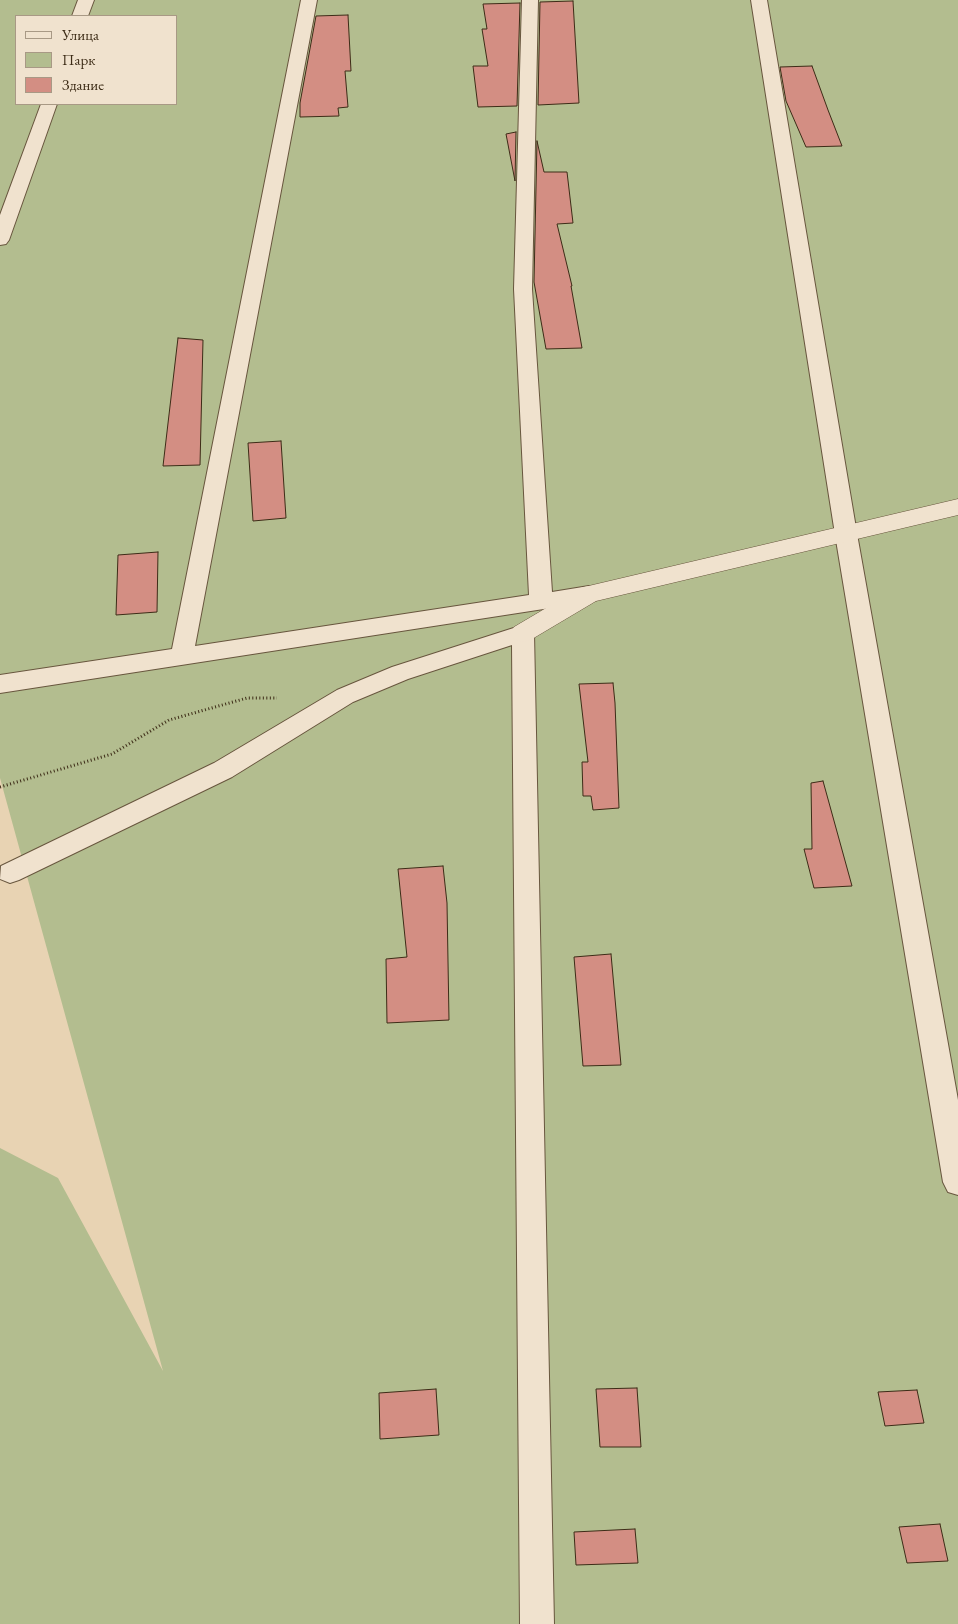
<!DOCTYPE html>
<html>
<head>
<meta charset="utf-8">
<style>
	body { margin:0 }
	#map { position:relative; width:958px; height:1624px; overflow:hidden; background:#e8d3b3; font-family:"EB Garamond",serif }
	canvas { display:block }
	.legend { position:absolute; left:15px; top:15px; width:162px; height:90px; box-sizing:border-box; background:#f0e2ce; border:1px solid #a89985; margin:0; padding:6px 9px; list-style:none; font-size:15px; color:#3d2c17 }
	.legend li { display:flex; align-items:center; gap:10px; height:25px }
	.legend b { width:25px; border:1px solid #a89985 }
</style>
</head>
<body>
<div id="map">
<canvas width="958" height="1624"></canvas>
<ul class="legend">
<li><b style="height:6px;background:#f0e2ce"></b>Улица</li>
<li><b style="height:14px;background:#b3bd8f"></b>Парк</li>
<li><b style="height:14px;background:#d38e83"></b>Здание</li>
</ul>
</div>
<script>
const context = document.querySelector('canvas').getContext('2d');
context.lineJoin = 'round';
function fill(path, color) {
  context.fillStyle = color;
  context.fill(path, 'evenodd');
}
function poly(rows) {
  const path = new Path2D();
  for (const r of rows) {
    path.moveTo(r[0], r[1]);
    for (let i = 2; i < r.length; i += 2) path.lineTo(r[i], r[i + 1]);
  }
  return path;
}
function stroke(path, color, width, dash) {
  context.strokeStyle = color;
  context.lineWidth = width;
  context.lineCap = dash ? 'butt' : 'round';
  context.setLineDash(dash || []);
  context.stroke(path);
}
fill(poly([
	[0,0,958,0,958,1624,0,1624,0,1148,58,1178,163,1371,0,778],
	[16,16,176,16,176,104,16,104]
]), '#b3bd8f');
const building = poly([
	[573,1,579,103,538,105,540,2,573,1],
	[520,3,517,106,478,107,473,66,488,66,482,29,487,29,483,4,520,3],
	[348,15,351,71,345,71,348,107,338,108,339,116,300,117,300,103,316,16,348,15],
	[812,66,828,110,842,146,806,147,786,101,780,67,812,66],
	[516,132,515,181,506,134,516,132],
	[537,141,544,172,567,172,573,223,557,224,572,286,571,286,582,348,546,349,534,282,537,141],
	[178,338,203,340,200,465,163,466,178,338],
	[281,441,286,518,253,521,248,443,281,441],
	[158,552,157,612,116,615,118,555,158,552],
	[613,683,615,703,619,808,593,810,591,796,583,796,582,762,588,762,579,684,613,683],
	[823,781,852,886,814,888,804,849,812,849,811,783,823,781],
	[443,866,447,903,449,1020,387,1023,386,959,407,957,398,869,443,866],
	[611,954,621,1065,583,1066,574,957,611,954],
	[637,1388,641,1447,600,1447,596,1389,637,1388],
	[436,1389,439,1435,380,1439,379,1393,436,1389],
	[917,1390,924,1423,885,1426,878,1392,917,1390],
	[940,1524,948,1561,907,1563,899,1527,940,1524],
	[635,1529,638,1563,576,1565,574,1532,635,1529]
]);
fill(building, '#d38e83');
stroke(building, '#3d2c17', 1);
const service = poly([
	[78,0,94,0,88,16,72,16,78,0],
	[301,0,317,0,195,646,529,595,514,289,522,0,538,0,532,289,552,592,589,586,597,588,600,594,597,600,589,602,0,693,0,675,172,649,301,0],
	[751,0,767,0,857,534,958,1100,958,1195,948,1192,943,1182,835,534,751,0],
	[41,104,57,104,9,240,6,244,0,245,0,215,41,104],
	[523,625,531,627,534,633,554,1624,520,1624,512,645,408,679,353,702,232,777,19,880,10,883,0,879,1,866,214,763,337,690,392,667,523,625]
]);
const minor = poly([
	[958,499,958,515,596,601,532,639,523,642,514,639,510,633,514,627,580,588,958,499]
]);
stroke(service, '#68563e', 2);
stroke(minor, '#68563e', 1);
stroke(poly([
	[0,787,112,754,169,720,247,698,277,698]
]), '#3d2c17', 3, [1, 2.5]);
fill(service, '#f0e2ce');
fill(minor, '#f0e2ce');
</script>
</body>
</html>
